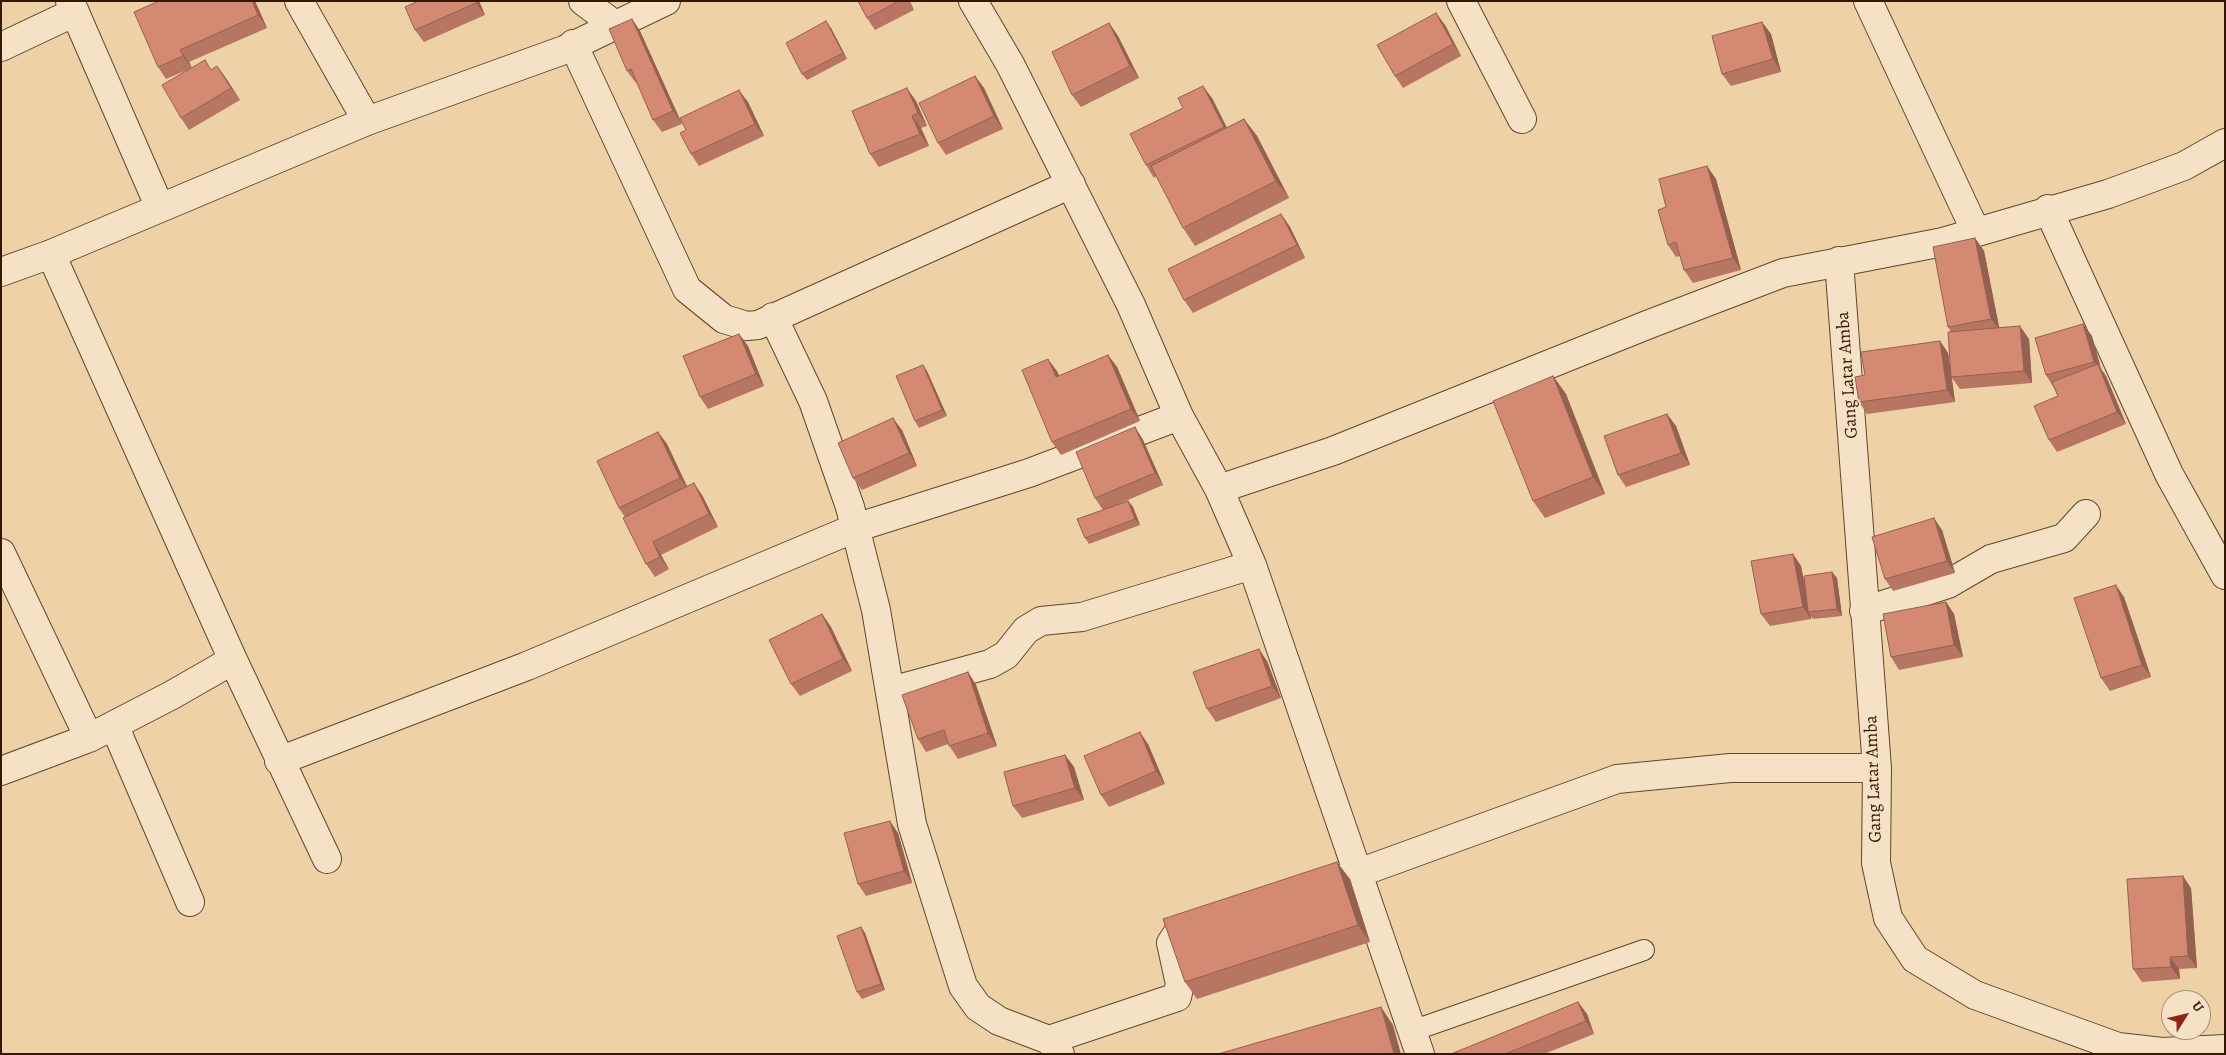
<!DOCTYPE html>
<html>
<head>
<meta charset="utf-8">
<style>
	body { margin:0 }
	#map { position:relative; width:2226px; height:1055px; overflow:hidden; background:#efd1a8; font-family:Alegreya,serif }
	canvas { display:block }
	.frame { position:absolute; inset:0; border:2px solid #321800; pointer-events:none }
	.north { position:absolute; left:2161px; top:990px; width:50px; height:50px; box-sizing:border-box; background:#f5e1c6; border:1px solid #a79177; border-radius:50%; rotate:54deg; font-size:14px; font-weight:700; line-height:20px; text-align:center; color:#321800 }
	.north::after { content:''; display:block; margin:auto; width:18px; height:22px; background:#8f2418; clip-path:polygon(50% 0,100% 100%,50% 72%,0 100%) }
</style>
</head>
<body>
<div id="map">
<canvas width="2226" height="1055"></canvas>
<div class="frame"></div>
<div class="north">U</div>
</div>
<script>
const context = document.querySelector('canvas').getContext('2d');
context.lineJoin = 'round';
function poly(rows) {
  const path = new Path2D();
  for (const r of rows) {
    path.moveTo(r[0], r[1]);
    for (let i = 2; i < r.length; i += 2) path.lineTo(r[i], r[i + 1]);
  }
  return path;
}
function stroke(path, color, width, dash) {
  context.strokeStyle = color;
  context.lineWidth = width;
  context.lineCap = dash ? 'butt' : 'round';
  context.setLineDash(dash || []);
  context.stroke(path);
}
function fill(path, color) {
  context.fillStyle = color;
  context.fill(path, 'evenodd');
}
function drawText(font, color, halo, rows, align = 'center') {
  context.font = font + ' Alegreya,serif';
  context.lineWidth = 4;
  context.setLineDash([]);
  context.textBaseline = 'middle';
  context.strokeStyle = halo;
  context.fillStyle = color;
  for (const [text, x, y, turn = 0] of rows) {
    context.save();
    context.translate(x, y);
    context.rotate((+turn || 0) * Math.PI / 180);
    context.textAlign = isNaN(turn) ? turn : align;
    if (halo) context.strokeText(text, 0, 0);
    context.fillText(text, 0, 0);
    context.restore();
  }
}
const lane = poly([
	[1412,1031,1644,950]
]);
const street = poly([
	[70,1,160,208],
	[299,1,367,121],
	[583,1,615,25],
	[973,1,1010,64,1131,305,1179,416,1219,489,1252,565,1420,1054],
	[1461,1,1522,119],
	[1868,1,1976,232],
	[573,44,687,289,724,319,747,326,758,325,1071,184],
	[1,47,75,12],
	[2048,209,2169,474,2225,575],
	[51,254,233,660,327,859],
	[1839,261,1877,768,1876,863,1888,918,1915,959,1975,995,2118,1047,2162,1052,2225,1049],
	[1,272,51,254,367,121,564,50,666,1],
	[773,317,813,401,850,507,876,610,912,824,963,986,978,1007,999,1021,1049,1040,1060,1054],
	[1219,489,1333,451,1647,325,1783,273,1943,242,2108,194,2184,166,2225,143],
	[1,553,89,738],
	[1864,611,1948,584,1991,559,2064,538,2086,514],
	[891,691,990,664,1006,655,1026,630,1041,621,1082,617,1252,565],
	[114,725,190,902],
	[279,761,527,666,855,528,1029,473,1179,416],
	[1,771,89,738,172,695,233,660],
	[1342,879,1617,779,1730,768,1877,768],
	[1049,1040,1177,997,1180,984,1171,943,1177,934,1204,925]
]);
stroke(lane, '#61462a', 22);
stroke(street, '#61462a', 30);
stroke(lane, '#f5e1c6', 20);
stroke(street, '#f5e1c6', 28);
fill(poly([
	[159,1,255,1,267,28,189,62,192,68,166,79,158,67],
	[416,1,479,1,485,15,424,42,415,30],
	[858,1,910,1,914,10,875,30,867,18],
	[1436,13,1445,25,1461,56,1403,88,1395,76],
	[632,19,640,31,682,124,662,132,653,120,637,83,636,83,627,71],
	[1762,22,1771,34,1781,72,1731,86,1722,74],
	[1109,23,1118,36,1139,78,1081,107,1072,95],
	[831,28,847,59,807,80,802,74],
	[205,60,211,70,217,66,240,100,189,130,181,118],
	[975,76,984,88,1003,129,946,155,938,143],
	[1212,98,1227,128,1244,119,1257,136,1289,198,1195,246,1183,228,1156,176,1154,178,1146,165],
	[916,101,927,126,921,128,929,146,879,167,870,154],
	[748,102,764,136,699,166,691,154],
	[1707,166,1716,179,1741,270,1693,283,1684,270,1680,256,1676,257,1668,245,1666,207],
	[1281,214,1290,227,1305,258,1193,313,1184,300],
	[1975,238,1984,251,1999,328,2029,339,2032,383,1960,389,1952,378,1955,402,1867,414,1859,402,1865,375,1940,341,1948,353,1950,366,1951,332,1948,327],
	[2083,324,2092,336,2101,369,2106,376,2126,424,2057,452,2049,440,2058,396,2054,388,2046,375],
	[739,334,748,346,764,386,708,409,700,397],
	[1108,355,1117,367,1140,421,1061,455,1052,442,1057,371,1059,376],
	[927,371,947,416,919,428,915,421],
	[1553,376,1566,394,1605,494,1545,518,1533,501],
	[1667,414,1676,426,1690,465,1626,487,1618,475],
	[1135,427,1143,440,1163,485,1121,503,1128,501,1133,507,1140,525,1089,544,1085,538,1103,510,1095,498],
	[902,430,917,466,862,490,853,478],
	[658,432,667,444,687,486,702,495,718,527,661,555,669,569,655,577,646,564,625,517,619,508],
	[1942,530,1955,573,1893,591,1885,579],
	[1793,554,1801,566,1805,586,1832,572,1837,578,1842,616,1813,619,1811,616,1811,619,1770,626,1761,614],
	[2124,597,2151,677,2110,691,2101,678],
	[1946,602,1954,614,1963,657,1899,670,1891,657],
	[822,614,831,627,852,671,800,696,791,684],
	[1267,661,1281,698,1216,722,1207,709],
	[968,672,976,685,997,746,958,759,948,744,926,752,918,739],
	[1148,744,1165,784,1109,807,1101,795],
	[1065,755,1074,767,1084,800,1022,818,1013,806],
	[898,833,912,883,866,896,858,884],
	[1350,879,1370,942,1197,999,1185,982],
	[2191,888,2197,968,2179,969,2180,979,2142,982,2133,969],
	[861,927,865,933,885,990,862,999,857,992],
	[1578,1002,1587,1014,1594,1034,1544,1054,1451,1054]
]), '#b67662');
fill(poly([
	[252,1,255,1,267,28,258,15],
	[476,1,479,1,485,15,476,3],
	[1436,13,1445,25,1461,56,1453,44],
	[632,19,640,31,682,124,673,111],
	[826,21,831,28,847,59,843,53],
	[1762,22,1771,34,1781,72,1773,59],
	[1109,23,1118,36,1139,78,1130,66],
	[180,50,189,62,192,68,183,56],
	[217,66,226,78,240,100,231,88],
	[975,76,984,88,1003,129,994,116],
	[1203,86,1212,98,1233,140,1224,127],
	[907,88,916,101,927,126,918,113],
	[739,90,748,102,764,136,755,124],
	[912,116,921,128,929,146,920,134],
	[1244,119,1257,136,1289,198,1276,181],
	[1707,166,1716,179,1741,270,1733,258],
	[1281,214,1290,227,1305,258,1297,245],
	[1975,238,1984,251,2000,331,1991,319],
	[2083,324,2092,336,2101,369,2106,376,2126,424,2117,412,2101,372,2094,362],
	[2020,326,2029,339,2032,383,2024,371],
	[739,334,748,346,764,386,756,374],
	[1940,341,1948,353,1955,402,1947,390],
	[1108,355,1117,367,1140,421,1131,409],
	[1048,359,1057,371,1064,389,1056,377],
	[923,365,927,371,947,416,942,410],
	[1553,376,1566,394,1605,494,1593,477],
	[1667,414,1676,426,1690,465,1681,453],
	[893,418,902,430,917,466,909,453],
	[1135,427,1143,440,1163,485,1155,473],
	[658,432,667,444,689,491,680,478],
	[694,483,702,495,718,527,709,514],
	[1128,501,1133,507,1140,525,1135,519],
	[1934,518,1942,530,1955,573,1947,561],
	[653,542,661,555,669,569,660,557],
	[1793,554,1801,566,1810,612,1808,612,1811,616,1811,619,1803,607],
	[1832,572,1837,578,1842,616,1837,609],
	[2116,585,2124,597,2151,677,2142,665],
	[1946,602,1954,614,1963,657,1954,645],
	[822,614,831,627,852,671,843,659],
	[1259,649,1267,661,1281,698,1272,686],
	[968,672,976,685,997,746,988,733],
	[1140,732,1148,744,1165,784,1156,771],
	[1065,755,1074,767,1084,800,1075,788],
	[890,821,898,833,912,883,904,871],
	[1337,862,1350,879,1370,942,1358,925],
	[2183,876,2191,888,2197,968,2188,956],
	[861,927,865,933,885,990,881,984],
	[2170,957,2179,969,2180,979,2171,967],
	[1578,1002,1587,1014,1594,1034,1586,1021],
	[1381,1007,1393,1025,1401,1054,1394,1054]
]), '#946050');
const building = poly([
	[159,1,252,1,258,15,180,50,183,56,158,67,134,12,159,1],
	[416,1,476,1,476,3,415,30,405,7,416,2,416,1],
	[858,1,899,1,867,18,858,1],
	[1436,13,1453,44,1395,76,1377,45,1436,13],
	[632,19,673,111,653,120,631,69,627,71,609,29,632,19],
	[826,21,843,53,802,74,786,43,826,21],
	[1762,22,1773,59,1722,74,1712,36,1762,22],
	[1109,23,1130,66,1072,95,1052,52,1109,23],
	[205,60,211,70,217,66,231,88,181,118,162,85,205,60],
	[975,76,994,116,938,143,919,103,975,76],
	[1203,86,1224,127,1146,165,1130,134,1183,108,1178,98,1203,86],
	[907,88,918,113,912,116,920,134,870,154,852,111,907,88],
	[739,90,755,124,691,154,680,133,686,130,680,118,739,90],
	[1244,119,1276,181,1183,228,1151,166,1244,119],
	[1707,166,1733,258,1684,270,1676,242,1668,245,1658,210,1666,207,1659,179,1707,166],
	[1281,214,1297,245,1184,300,1168,269,1281,214],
	[1975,238,1991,319,1948,327,1933,247,1975,238],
	[2083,324,2094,362,2046,375,2035,338,2083,324],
	[2020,326,2024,371,1951,377,1948,332,2020,326],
	[739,334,756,374,700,397,683,356,739,334],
	[1940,341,1947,390,1859,402,1855,377,1865,375,1861,352,1940,341],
	[1108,355,1131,409,1052,442,1022,370,1048,359,1056,377,1108,355],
	[2098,364,2117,412,2049,440,2034,406,2058,396,2052,382,2098,364],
	[923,365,942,410,915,421,896,376,923,365],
	[1553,376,1593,477,1533,501,1493,401,1553,376],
	[1667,414,1681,453,1618,475,1604,436,1667,414],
	[893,418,909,453,853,478,838,443,893,418],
	[1135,427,1155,473,1095,498,1076,452,1135,427],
	[658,432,680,478,619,508,597,461,658,432],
	[694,483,709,514,653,542,660,557,646,564,623,518,694,483],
	[1128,501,1135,519,1085,538,1077,519,1128,501],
	[1934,518,1947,561,1885,579,1872,537,1934,518],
	[1793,554,1803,607,1761,614,1751,561,1793,554],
	[1832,572,1837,609,1808,612,1804,576,1832,572],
	[2116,585,2142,665,2101,678,2074,598,2116,585],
	[1946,602,1954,645,1891,657,1883,614,1946,602],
	[822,614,843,659,791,684,769,640,822,614],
	[1259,649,1272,686,1207,709,1193,672,1259,649],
	[968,672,988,733,949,746,944,730,918,739,902,695,968,672],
	[1140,732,1156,771,1101,795,1084,756,1140,732],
	[1065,755,1075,788,1013,806,1004,772,1065,755],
	[890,821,904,871,858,884,844,833,890,821],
	[1337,862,1358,925,1185,982,1163,919,1337,862],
	[2183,876,2188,956,2170,957,2171,967,2133,969,2127,879,2183,876],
	[861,927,881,984,857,992,837,936,861,927],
	[1578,1002,1586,1021,1505,1054,1451,1054,1578,1002],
	[1381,1007,1394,1054,1218,1054,1381,1007]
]);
fill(building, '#d48972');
stroke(building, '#946050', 1);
drawText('18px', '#321800', '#f5e1c6', [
	["Gang Latar Amba",1848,375,-94],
	["Gang Latar Amba",1874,779,-92]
]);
</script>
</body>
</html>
